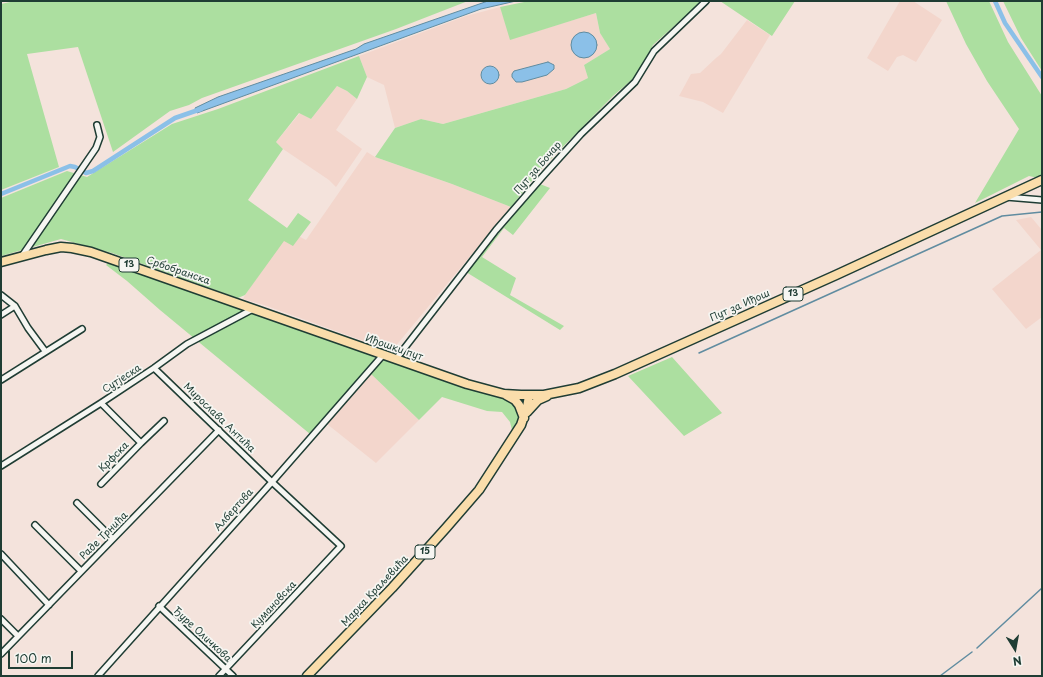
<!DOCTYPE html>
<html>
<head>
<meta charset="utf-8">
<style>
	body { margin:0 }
	#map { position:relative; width:1043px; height:677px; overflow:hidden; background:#f4e3dc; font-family:"Playpen Sans",sans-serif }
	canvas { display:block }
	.frame { position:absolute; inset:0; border:2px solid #1f3d34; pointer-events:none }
	.north { position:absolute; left:995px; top:629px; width:40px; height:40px; -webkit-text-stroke:3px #f6f6f2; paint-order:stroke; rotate:169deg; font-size:11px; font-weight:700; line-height:16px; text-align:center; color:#1f3d34 }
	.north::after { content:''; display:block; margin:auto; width:14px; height:18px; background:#1f3d34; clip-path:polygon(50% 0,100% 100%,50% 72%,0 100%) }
	.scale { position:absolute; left:8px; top:651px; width:65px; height:18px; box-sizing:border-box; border:2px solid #1f3d34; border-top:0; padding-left:5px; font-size:12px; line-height:14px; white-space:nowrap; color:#1f3d34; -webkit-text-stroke:3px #f6f6f2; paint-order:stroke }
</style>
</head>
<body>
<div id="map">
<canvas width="1043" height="677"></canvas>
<div class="frame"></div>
<div class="north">N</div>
<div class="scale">100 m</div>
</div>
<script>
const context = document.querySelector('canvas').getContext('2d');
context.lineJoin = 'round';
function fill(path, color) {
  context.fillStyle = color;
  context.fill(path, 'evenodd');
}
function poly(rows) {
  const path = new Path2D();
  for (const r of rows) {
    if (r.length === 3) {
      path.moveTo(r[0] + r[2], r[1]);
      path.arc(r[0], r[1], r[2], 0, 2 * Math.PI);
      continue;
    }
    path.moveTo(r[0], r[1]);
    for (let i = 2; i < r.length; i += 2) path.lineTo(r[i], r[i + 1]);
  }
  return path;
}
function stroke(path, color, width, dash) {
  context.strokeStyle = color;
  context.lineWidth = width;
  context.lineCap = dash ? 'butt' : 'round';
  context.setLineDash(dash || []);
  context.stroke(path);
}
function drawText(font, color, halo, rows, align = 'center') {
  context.font = font + ' "Playpen Sans",sans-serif';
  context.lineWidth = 3.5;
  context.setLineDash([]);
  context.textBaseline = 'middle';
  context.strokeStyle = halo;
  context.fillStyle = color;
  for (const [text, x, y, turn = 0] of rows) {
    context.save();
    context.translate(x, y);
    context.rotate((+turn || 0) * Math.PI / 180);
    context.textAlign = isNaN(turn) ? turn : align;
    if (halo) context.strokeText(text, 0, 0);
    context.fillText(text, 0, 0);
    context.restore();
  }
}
fill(poly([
	[900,1,913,1,942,20,916,62,903,55,897,57,888,71,867,58],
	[500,7,511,39,596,13,600,33,610,49,584,65,588,78,566,89,443,124,421,119,395,128,384,85,367,77,359,56,466,16],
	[747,20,770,35,723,113,703,102,679,96,691,74,700,73,716,58,721,54],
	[337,86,347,91,357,99,336,130,362,149,336,187,329,180,283,149,276,142,300,113,311,119],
	[367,152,375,157,452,184,511,207,394,348,386,349,264,305,243,299,245,295,289,231,306,240],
	[1031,217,1042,230,1042,317,1026,329,992,289,1041,250,1016,220],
	[371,374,419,420,376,463,327,424]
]), '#f3d6cc');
fill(poly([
	[15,1,468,1,396,29,202,98,189,105,170,111,113,152,78,47,27,54,59,167,1,190,1,4],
	[529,1,702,1,653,45,635,77,613,96,543,167,511,207,452,184,375,157,395,128,421,119,443,124,566,89,588,78,584,65,610,49,600,33,596,13,510,40,500,7],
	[720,1,795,1,772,36],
	[946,1,989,1,1008,42,1042,96,1042,176,1038,178,1029,176,975,203,1019,129,987,81,966,44],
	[1003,1,1042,1,1042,71,1021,38],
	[359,56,367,77,357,99,347,91,337,86,311,119,299,113,276,142,283,149,248,200,287,228,298,213,311,222,293,246,284,241,245,295,238,298,112,253,61,239,1,256,1,198,67,171,87,177,172,124,218,109],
	[540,184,550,188,513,235,504,228,482,257,516,278,510,295,564,326,560,330,466,272],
	[109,262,372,353,375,356,374,360,310,434,160,310,127,281,106,265],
	[672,357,722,413,684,436,628,376],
	[386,359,510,400,519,407,519,414,517,422,512,430,510,422,502,412,487,411,442,397,419,420,371,374,374,368]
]), '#acdfa0');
const water = poly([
	[488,1,516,1,481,9,197,113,195,108,218,97,356,49,364,44,488,1],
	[584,45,13],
	[548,62,554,65,554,69,547,75,522,82,516,82,512,77,512,74,514,71,548,62],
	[490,75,9]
]);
fill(water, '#8bc0e8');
stroke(water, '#608ca0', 1);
stroke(poly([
	[699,353,1002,216,1042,212],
	[977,648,1042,588],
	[940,676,972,652]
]), '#608ca0', 1.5);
stroke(poly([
	[995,1,1005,23,1042,77],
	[1,194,70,166,75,167,86,173,93,171,175,118,201,109]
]), '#8bc0e8', 4.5);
const street = poly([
	[1006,197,1042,200],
	[22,256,96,148,100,137,97,125],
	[1,295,15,306,28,328,45,351],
	[1,315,15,306],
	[396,359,496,230,543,176,581,134,635,82,654,51,706,1],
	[154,368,272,482,341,546,219,676],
	[1,380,82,329],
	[141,443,164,421],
	[1,466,101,403,154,368,187,344,253,309],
	[101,484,141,443,101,403],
	[77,503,113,539],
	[35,525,81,571],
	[1,554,49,605],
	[159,606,233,676],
	[1,619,18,636],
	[1,654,219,430],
	[98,676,272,482,383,355]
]);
const primary = poly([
	[1,262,46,250,61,247,72,248,91,252,467,384,504,394,521,395,544,395,579,388,615,374,836,275,1042,180],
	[506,395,515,400,519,405,524,418],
	[527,412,538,400,547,396],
	[307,676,392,588,446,528,479,490,521,425,527,407,529,396]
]);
stroke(street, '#1f3d34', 8);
stroke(primary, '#1f3d34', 11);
stroke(street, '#f6f6f2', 5);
stroke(primary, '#faddab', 8);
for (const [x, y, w] of [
	[129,265,20],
	[793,294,20],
	[425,552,20]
]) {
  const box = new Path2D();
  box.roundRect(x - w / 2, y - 7, w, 14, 3);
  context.fillStyle = '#f6f6f2';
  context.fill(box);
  stroke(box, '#1f3d34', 1);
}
drawText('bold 9px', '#1f3d34', null, [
	["13",129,265],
	["13",793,294],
	["15",425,552]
]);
drawText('10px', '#1f3d34', '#f6f6f2', [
	["Пут за Бочар",538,168,-49],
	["Србобранска",178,271,19],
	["Пут за Иђош",740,306,-24],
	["Иђошки пут",394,348,19],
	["Сутјеска",122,379,-33],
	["Мирослава Антића",219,418,44],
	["Крфска",114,457,-45],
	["Албертова",234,510,-48],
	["Раде Трнића",104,536,-45],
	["Марка Краљевића",375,591,-47],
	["Кумановска",274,605,-47],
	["Ђуре Оличкова",202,635,43]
]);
</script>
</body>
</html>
